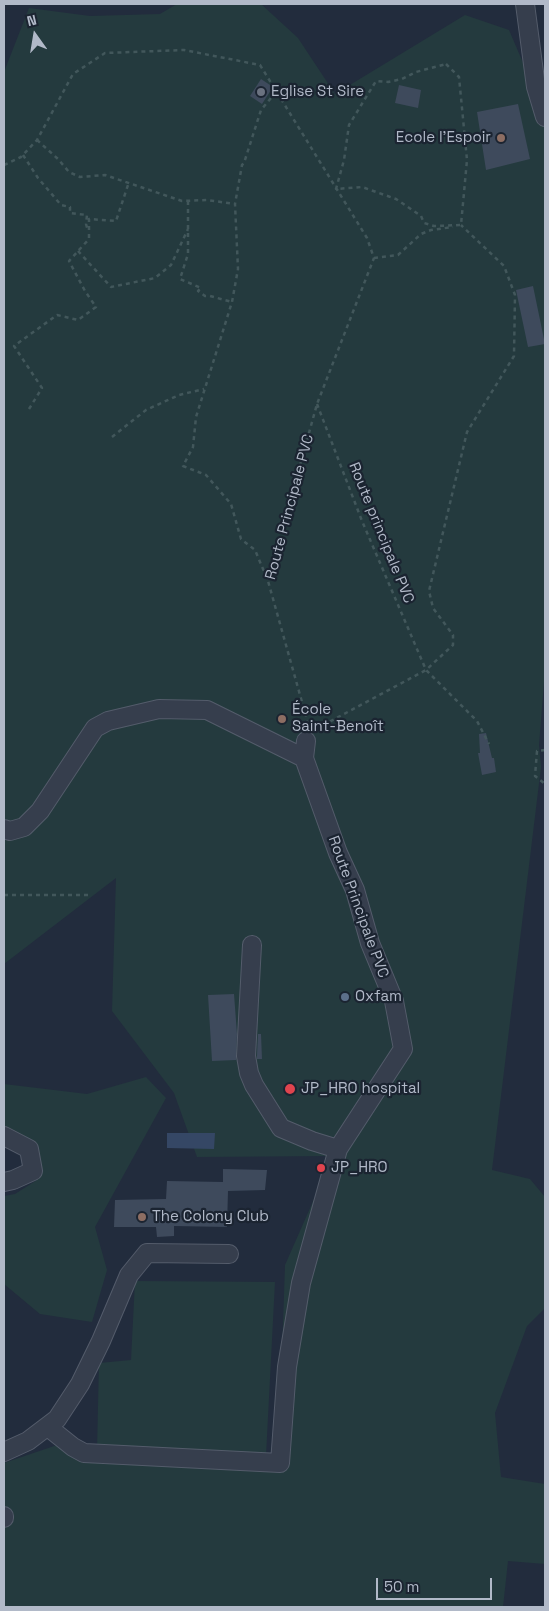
<!DOCTYPE html>
<html>
<head>
<meta charset="utf-8">
<style>
	body { margin:0 }
	#map { position:relative; width:549px; height:1611px; overflow:hidden; background:#222c3d; font-family:"Space Grotesk",sans-serif }
	canvas { display:block }
	.frame { position:absolute; inset:0; border:5px solid #b1b9c8; pointer-events:none }
	.north { position:absolute; left:10px; top:10px; width:50px; height:50px; -webkit-text-stroke:4px #1b2431; paint-order:stroke; rotate:347deg; font-size:14px; font-weight:700; line-height:20px; text-align:center; color:#b1b9c8 }
	.north::after { content:''; display:block; margin:auto; width:18px; height:22px; background:#b1b9c8; clip-path:polygon(50% 0,100% 100%,50% 72%,0 100%) }
	.scale { position:absolute; left:376px; top:1578px; width:116px; height:22px; box-sizing:border-box; border:2px solid #b1b9c8; border-top:0; padding-left:6px; font-size:15px; line-height:18px; white-space:nowrap; color:#b1b9c8; -webkit-text-stroke:4px #1b2431; paint-order:stroke }
</style>
</head>
<body>
<div id="map">
<canvas width="549" height="1611"></canvas>
<div class="frame"></div>
<div class="north">N</div>
<div class="scale">50 m</div>
</div>
<script>
const context = document.querySelector('canvas').getContext('2d');
context.lineJoin = 'round';
function fill(path, color) {
  context.fillStyle = color;
  context.fill(path, 'evenodd');
}
function poly(rows) {
  const path = new Path2D();
  for (const r of rows) {
    path.moveTo(r[0], r[1]);
    for (let i = 2; i < r.length; i += 2) path.lineTo(r[i], r[i + 1]);
  }
  return path;
}
function stroke(path, color, width, dash) {
  context.strokeStyle = color;
  context.lineWidth = width;
  context.lineCap = dash ? 'butt' : 'round';
  context.setLineDash(dash || []);
  context.stroke(path);
}
function drawText(font, color, halo, rows, align = 'center') {
  context.font = font + ' "Space Grotesk",sans-serif';
  context.lineWidth = 4.5;
  context.setLineDash([]);
  context.textBaseline = 'middle';
  context.strokeStyle = halo;
  context.fillStyle = color;
  for (const [text, x, y, turn = 0] of rows) {
    context.save();
    context.translate(x, y);
    context.rotate((+turn || 0) * Math.PI / 180);
    context.textAlign = isNaN(turn) ? turn : align;
    if (halo) context.strokeText(text, 0, 0);
    context.fillText(text, 0, 0);
    context.restore();
  }
}
fill(poly([
	[177,4,261,4,298,38,335,94,465,15,509,30,545,114,545,670,539,745,541,767,492,1170,530,1179,545,1197,545,1308,527,1326,495,1413,501,1477,545,1484,545,1564,508,1561,503,1607,4,1607,4,1463,72,1440,77,1461,278,1472,285,1265,333,1156,197,1157,174,1093,112,1011,116,878,4,964,4,72,29,8,90,16,160,14],
	[146,1077,166,1098,95,1227,107,1270,92,1322,40,1314,4,1284,4,1196,15,1194,37,1180,38,1154,4,1131,4,1084,87,1094],
	[135,1281,275,1282,266,1456,97,1450,99,1363,131,1360]
]), '#243a3e');
fill(poly([
	[167,1133,215,1133,214,1149,167,1148]
]), '#354765');
fill(poly([
	[261,79,273,87,262,104,250,96],
	[399,85,421,90,418,108,395,103],
	[518,104,530,159,486,170,477,112],
	[533,286,545,344,528,347,516,290],
	[486,733,492,758,494,758,496,772,482,775,478,753,480,753,479,734],
	[234,994,237,1034,236,1060,212,1061,208,995],
	[258,1034,261,1034,262,1059,257,1059,257,1055],
	[223,1169,267,1170,265,1190,228,1191,227,1227,174,1226,174,1236,157,1237,156,1227,114,1227,115,1200,166,1199,167,1181,223,1182]
]), '#3e4a5c');
const minor = poly([
	[525,4,536,87,545,117],
	[4,829,10,831,24,827,40,811,95,728,108,721,159,709,207,710,304,758],
	[252,945,246,1056,249,1073,254,1085,281,1128,312,1141,338,1149],
	[4,1136,29,1149,33,1171,13,1180,4,1182],
	[48,1427,73,1447,84,1453,280,1463,287,1367,301,1283,338,1149,403,1049,394,1001,370,943,355,890,338,853,304,758,306,741],
	[4,1452,28,1441,57,1419,80,1384,101,1341,129,1275,147,1253,229,1254],
	[4,1516,4,1518]
]);
stroke(minor, '#545c6b', 20);
stroke(poly([
	[446,64,459,77,467,160,461,225,434,226,424,223,421,216,396,199,362,187,336,189,344,160,349,125,376,81,388,82,402,79,416,72,446,64],
	[276,92,261,110,244,163,242,165,235,204,238,269,232,302,196,417,193,447,183,466,206,475,231,504,241,539,255,550,268,581,309,727],
	[37,140,58,159,69,172,80,177,105,175,182,201,207,200,235,204],
	[23,155,38,178,61,205,70,207,70,213,87,215,86,224,88,231],
	[4,165,21,157,37,140,73,74,105,53,184,50,260,65,367,238,374,258,317,404,268,581],
	[188,201,188,254,180,279,201,288,198,291,205,296,210,296,232,302],
	[78,251,111,287,155,278,171,265,188,229],
	[374,258,398,255,421,234,431,230,453,227],
	[317,404,362,521,426,670,477,721,489,744],
	[29,409,42,388,14,346,57,315,78,320,96,307,85,291,69,261,89,239,89,219,116,221,129,182],
	[112,437,146,410,179,395,204,389],
	[316,729,426,670,453,645,453,635,433,608,429,591,467,432,514,356,515,295,504,266,461,225],
	[545,750,537,751,535,776,545,784],
	[4,895,91,895]
]), '#42575b', 2.5, [4, 4]);
stroke(minor, '#363e4d', 18);
for (const [x, y, r, color] of [
	[261,92,5,"#6b7280"],
	[501,138,5,"#8d6e63"],
	[282,719,5,"#8d6e63"],
	[345,997,5,"#5c6f8a"],
	[290,1089,6,"#e0444e"],
	[321,1168,5,"#e0444e"],
	[142,1217,5,"#8d6e63"]
]) {
  const dot = new Path2D();
  dot.arc(x, y, r, 0, 2 * Math.PI);
  context.fillStyle = color;
  context.fill(dot);
  stroke(dot, '#1b2431', 2);
}
drawText('15px', '#b1b9c8', '#1b2431', [
	["Eglise St Sire",271,92],
	["Ecole l'Espoir",491,138,"right"],
	["École",292,710],
	["Saint-Benoît",292,727],
	["Oxfam",355,997],
	["JP_HRO hospital",301,1089],
	["JP_HRO",331,1168],
	["The Colony Club",152,1217]
], 'left');
drawText('15px', '#b1b9c8', '#1b2431', [
	["Route Principale PVC",290,507,-75],
	["Route principale PVC",381,533,68],
	["Route Principale PVC",358,907,70]
]);
</script>
</body>
</html>
